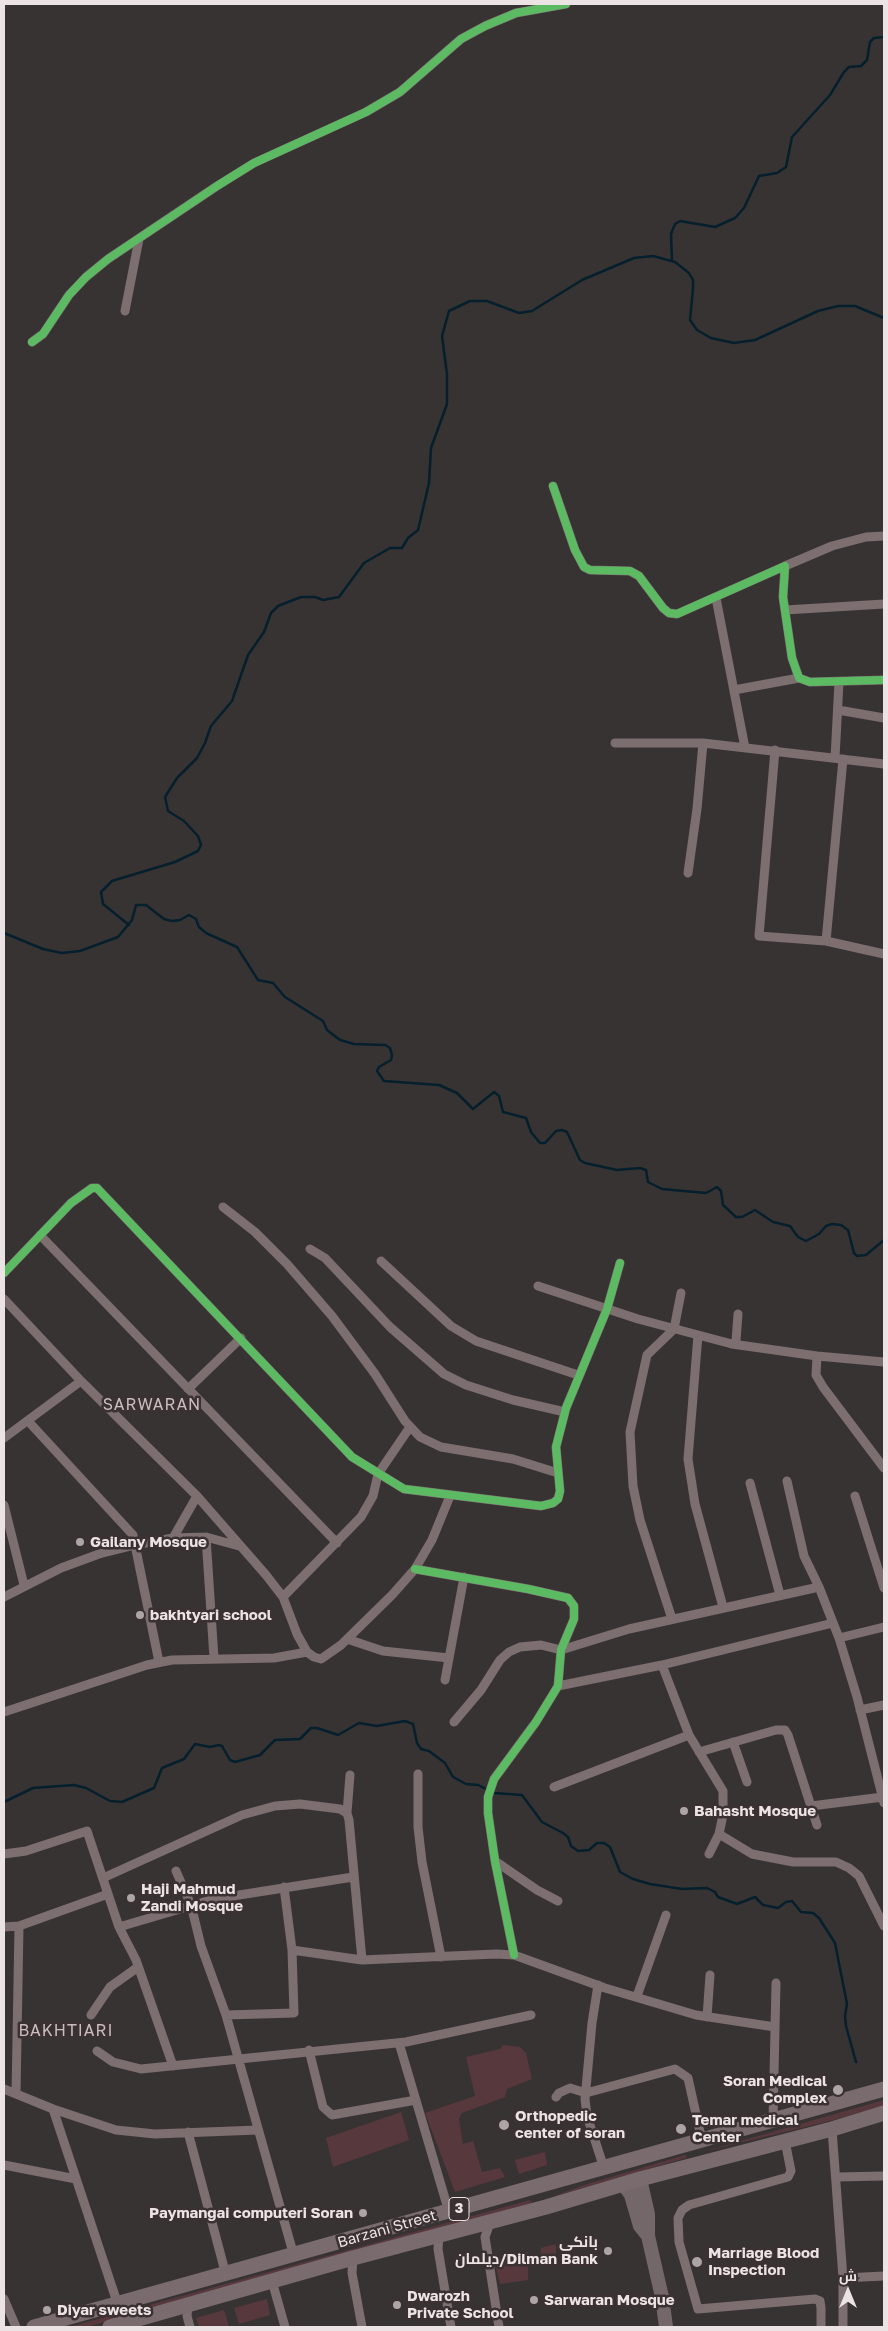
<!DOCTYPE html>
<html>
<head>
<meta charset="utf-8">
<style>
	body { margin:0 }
	#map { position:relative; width:888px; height:2331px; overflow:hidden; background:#383333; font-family:"Golos Text",Cairo,sans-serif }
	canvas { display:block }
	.frame { position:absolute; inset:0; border:5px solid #ebe3e4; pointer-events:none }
	.north { position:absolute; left:823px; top:2266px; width:50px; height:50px; -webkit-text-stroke:4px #3b3032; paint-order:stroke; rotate:0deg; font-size:14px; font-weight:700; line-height:20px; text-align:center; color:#ebe3e4 }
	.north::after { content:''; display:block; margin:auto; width:18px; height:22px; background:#ebe3e4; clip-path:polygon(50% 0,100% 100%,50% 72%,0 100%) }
</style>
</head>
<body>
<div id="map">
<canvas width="888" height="2331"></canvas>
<div class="frame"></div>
<div class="north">ش</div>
</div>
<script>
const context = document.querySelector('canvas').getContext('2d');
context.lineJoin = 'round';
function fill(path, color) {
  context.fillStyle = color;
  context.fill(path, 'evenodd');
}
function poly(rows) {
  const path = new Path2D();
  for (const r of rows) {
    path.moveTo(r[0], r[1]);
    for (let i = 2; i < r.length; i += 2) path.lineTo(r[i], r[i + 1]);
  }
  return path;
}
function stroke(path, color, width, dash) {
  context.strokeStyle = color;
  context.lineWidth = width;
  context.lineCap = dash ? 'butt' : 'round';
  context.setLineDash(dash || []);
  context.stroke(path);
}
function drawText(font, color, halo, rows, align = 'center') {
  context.font = font + ' "Golos Text",Cairo,sans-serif';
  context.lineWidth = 5;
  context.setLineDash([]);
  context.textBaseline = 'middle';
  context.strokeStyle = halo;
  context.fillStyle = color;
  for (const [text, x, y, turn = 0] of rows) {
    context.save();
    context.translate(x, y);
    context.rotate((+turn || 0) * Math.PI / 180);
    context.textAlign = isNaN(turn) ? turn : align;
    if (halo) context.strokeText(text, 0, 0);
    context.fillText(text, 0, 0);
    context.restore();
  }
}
fill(poly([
	[503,2045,520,2047,526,2053,532,2079,507,2089,505,2097,462,2113,459,2119,463,2144,473,2141,482,2172,500,2168,505,2177,455,2192,425,2113,475,2096,466,2057,500,2049],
	[884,2100,884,2106,826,2122,702,2152],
	[401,2112,409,2140,333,2167,326,2138],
	[545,2152,547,2165,519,2174,515,2160],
	[685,2155,687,2156,686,2158,552,2197,584,2185],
	[530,2200,532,2203,87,2327,69,2327],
	[556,2244,556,2258,540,2258,541,2248],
	[528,2252,528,2280,500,2284,495,2262],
	[267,2299,270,2315,239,2324,234,2308],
	[224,2310,229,2327,199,2327,196,2318]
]), '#57383d');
stroke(poly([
	[672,261,671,234,675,224,680,221,715,227,735,218,744,208,759,176,777,173,786,167,792,137,830,95,844,72,849,67,861,66,867,60,870,42,874,38,884,37],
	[129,925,103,904,101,892,112,881,175,862,198,851,201,845,198,836,184,821,168,811,165,797,177,778,197,758,205,743,211,726,232,701,248,655,264,632,271,613,278,606,301,597,315,597,323,600,339,597,364,563,390,548,402,548,408,538,418,530,429,483,431,448,447,404,447,374,442,336,449,311,470,301,487,301,519,313,532,311,582,280,634,258,653,256,675,262,689,273,693,280,693,289,690,320,697,330,711,338,734,343,755,340,818,311,838,306,855,306,884,318],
	[4,933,43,949,62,953,80,951,118,937,132,920,136,905,146,905,164,919,172,921,180,920,189,915,196,919,199,927,206,933,237,947,258,980,273,983,285,997,323,1021,327,1030,340,1040,354,1044,385,1045,390,1048,392,1055,391,1060,379,1067,377,1071,384,1081,439,1085,457,1093,473,1109,494,1092,499,1096,503,1112,526,1118,531,1132,540,1143,545,1143,556,1131,562,1130,567,1132,580,1160,585,1163,617,1170,640,1168,646,1170,648,1182,662,1189,706,1193,717,1187,721,1191,723,1205,736,1217,742,1217,755,1210,773,1222,790,1226,798,1237,806,1241,819,1234,826,1226,832,1224,841,1225,848,1230,854,1253,857,1256,866,1255,884,1240],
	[4,1802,33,1788,74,1785,86,1788,110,1801,122,1802,154,1788,162,1768,184,1759,195,1744,210,1747,219,1745,222,1746,230,1760,235,1762,260,1755,275,1740,300,1739,311,1728,317,1728,338,1735,359,1723,377,1726,405,1721,413,1724,417,1743,421,1749,429,1751,445,1763,453,1777,466,1784,478,1785,494,1793,522,1795,542,1822,563,1833,568,1837,571,1846,578,1851,589,1850,597,1843,604,1843,610,1847,620,1872,633,1879,650,1884,682,1889,707,1888,715,1892,718,1897,737,1904,755,1897,763,1905,778,1908,786,1902,792,1901,801,1912,813,1913,819,1918,835,1943,847,2004,845,2016,846,2026,856,2062]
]), '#05202c', 2.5);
stroke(poly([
	[125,311,139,239],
	[32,342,43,334,69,295,86,277,108,259,217,186,254,163,366,112,400,92,461,39,485,26,516,13,566,4],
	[553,486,575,550,584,567,590,570,630,571,639,576,663,608,669,613,677,614,785,566,783,597,792,658,799,678,810,682,884,680],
	[785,566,832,546,866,537,884,536],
	[716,598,745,748],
	[785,610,884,604],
	[734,690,799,678],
	[838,710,884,718],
	[615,743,703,743,884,764],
	[775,750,759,936,826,941,884,954],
	[835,758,839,682],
	[688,873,697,809,703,743],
	[826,941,843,759],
	[223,1207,255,1232,287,1264,332,1316,375,1374,405,1421,420,1437,441,1447,513,1459,558,1473],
	[40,1235,337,1543],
	[310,1249,325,1258,390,1327,444,1374,466,1385,513,1400,565,1412],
	[381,1261,451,1326,476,1341,578,1375],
	[4,1273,71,1203,92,1188,97,1188,352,1457,404,1489,541,1506,553,1503,558,1499,560,1491,556,1447,566,1408,607,1309,620,1263],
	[538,1286,638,1319,732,1344,736,1341,738,1314],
	[4,1299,81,1381,197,1496,266,1575,283,1597,297,1634,307,1652,314,1657,321,1659,341,1645,392,1595,415,1569,432,1540,450,1496],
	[698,1335,688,1459,695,1504,723,1607],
	[732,1344,817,1356,884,1362],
	[817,1356,816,1375,823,1387,884,1468],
	[188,1389,241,1338],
	[28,1421,133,1535,159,1662],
	[4,1438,81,1381],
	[787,1481,804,1556,819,1587,839,1638,857,1697,884,1803],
	[750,1483,780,1595],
	[855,1496,884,1588],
	[4,1505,24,1585],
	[206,1537,214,1658],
	[173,1538,197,1496],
	[415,1569,528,1589,568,1598,574,1606,574,1619,561,1650,558,1686,536,1722,494,1779,488,1797,488,1813,495,1861,514,1955],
	[4,1597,61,1568,99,1554,135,1545,173,1538,206,1537,239,1546],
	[283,1597,361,1517,373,1496,378,1474,410,1427],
	[672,1619,640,1520,633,1486,630,1432,647,1355,674,1329,681,1293],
	[839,1638,884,1627],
	[347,1639,383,1651,449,1658],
	[662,1665,689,1735,723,1791,723,1815,719,1834,709,1854],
	[445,1680,464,1577],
	[558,1686,662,1665,833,1623],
	[860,1710,884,1705],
	[4,1712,147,1665,172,1660,274,1658,307,1652],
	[454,1722,481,1690,500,1660,509,1652,520,1647,541,1645,561,1650,629,1629,819,1587],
	[733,1742,747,1782],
	[699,1752,776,1730,785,1730,788,1735,817,1825],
	[418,1774,418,1827,422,1862,441,1957],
	[554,1787,689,1735],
	[811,1806,883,1797],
	[347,1813,350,1775],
	[719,1834,752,1854,793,1862,836,1862,849,1868,859,1876,884,1926],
	[4,1854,26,1851,87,1831,119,1927,136,1960,173,2066],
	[495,1861,537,1890,558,1901],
	[176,1871,191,1905,201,1946,226,2015,294,2256],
	[103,1878,242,1815,275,1806,300,1804,340,1809,347,1813,349,1820,362,1960],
	[4,1927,19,1926,108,1894],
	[119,1927,214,1899,353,1877],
	[292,1950,362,1960,496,1954,514,1955,605,1988,696,2015,775,2027],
	[598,1985,592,2023,585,2099,587,2116,604,2168],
	[637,1996,666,1915],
	[91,2015,110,1987,138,1967],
	[226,2015,294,2013,292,1950,284,1887],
	[707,2017,710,1975],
	[399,2043,449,2212],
	[309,2050,323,2107,332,2115,416,2100],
	[97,2051,113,2062,141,2069,406,2042,531,2015],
	[4,2089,53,2109,116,2130,155,2134,258,2130],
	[16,2094,19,1926],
	[556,2097,559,2093,570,2088,586,2093,675,2069,688,2078,702,2141],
	[53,2109,118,2305],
	[773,2121,776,1983],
	[832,2129,843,2278,843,2327],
	[188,2132,226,2275],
	[785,2141,791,2171,788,2177,689,2205,682,2210,678,2218,679,2242,698,2309,815,2299,820,2301,821,2308,821,2327],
	[4,2165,76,2179],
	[836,2177,884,2176],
	[491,2220,485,2237,499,2327],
	[439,2235,438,2249,451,2327],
	[353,2258,352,2273,362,2327],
	[843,2278,884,2276],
	[272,2281,285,2327],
	[4,2299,16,2327],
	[188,2304,187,2316,190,2327]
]), '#7d6e70', 9);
stroke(poly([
	[640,2179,648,2214,648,2236,662,2297,666,2327],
	[623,2184,631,2195,640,2226,648,2236]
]), '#746769', 14);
stroke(poly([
	[34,2327,884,2089],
	[110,2327,353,2258,546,2207,640,2179,832,2129,884,2113]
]), '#7a6c6e', 15);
stroke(poly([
	[32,342,43,334,69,295,86,277,108,259,217,186,254,163,366,112,400,92,461,39,485,26,516,13,566,4],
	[553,486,575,550,584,567,590,570,630,571,639,576,663,608,669,613,677,614,785,566,783,597,792,658,799,678,810,682,884,680],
	[4,1273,71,1203,92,1188,97,1188,352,1457,404,1489,541,1506,553,1503,558,1499,560,1491,556,1447,566,1408,607,1309,620,1263],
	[415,1569,528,1589,568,1598,574,1606,574,1619,561,1650,558,1686,536,1722,494,1779,488,1797,488,1813,495,1861,514,1955]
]), '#5cba63', 8);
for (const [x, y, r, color] of [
	[80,1542,5,"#aca5a6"],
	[140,1615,5,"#aca5a6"],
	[684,1811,5,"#aca5a6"],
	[131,1898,5,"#aca5a6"],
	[838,2090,6,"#aca5a6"],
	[504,2125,6,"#aca5a6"],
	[681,2129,6,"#aca5a6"],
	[363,2213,5,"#aca5a6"],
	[608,2251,5,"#aca5a6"],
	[697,2262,6,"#aca5a6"],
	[534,2300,5,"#aca5a6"],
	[397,2305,5,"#aca5a6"],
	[47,2310,5,"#aca5a6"]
]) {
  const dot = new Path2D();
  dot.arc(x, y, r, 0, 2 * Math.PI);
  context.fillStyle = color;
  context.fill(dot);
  stroke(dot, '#3b3032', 2);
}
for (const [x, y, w] of [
	[459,2209,20]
]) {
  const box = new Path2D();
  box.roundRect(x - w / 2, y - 11.5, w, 23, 4);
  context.fillStyle = '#3b3032';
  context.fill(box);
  stroke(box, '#ebe3e4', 1);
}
drawText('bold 14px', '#ebe3e4', null, [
	["3",459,2209]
]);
drawText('bold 15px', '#ebe3e4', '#3b3032', [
	["Gailany Mosque",90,1542],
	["bakhtyari school",150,1615],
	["Bahasht Mosque",694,1811],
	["Haji Mahmud",141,1889],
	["Zandi Mosque",141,1906],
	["Soran Medical",827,2081,"right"],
	["Complex",827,2098,"right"],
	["Orthopedic",515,2116],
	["center of soran",515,2133],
	["Temar medical",692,2120],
	["Center",692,2137],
	["Paymangai computeri Soran",353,2213,"right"],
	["بانکی",598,2242,"right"],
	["دیلمان/Dilman Bank",598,2259,"right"],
	["Marriage Blood",708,2253],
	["Inspection",708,2270],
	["Dwarozh",407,2296],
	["Private School",407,2313],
	["Sarwaran Mosque",544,2300],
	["Diyar sweets",57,2310]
], 'left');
drawText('15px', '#ebe3e4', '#3b3032', [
	["Barzani Street",387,2229,-16]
]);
context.letterSpacing = '1px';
drawText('16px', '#cbbdbf', '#3b3032', [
	["SARWARAN",152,1405],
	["BAKHTIARI",66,2031]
]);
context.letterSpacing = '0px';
</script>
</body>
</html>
